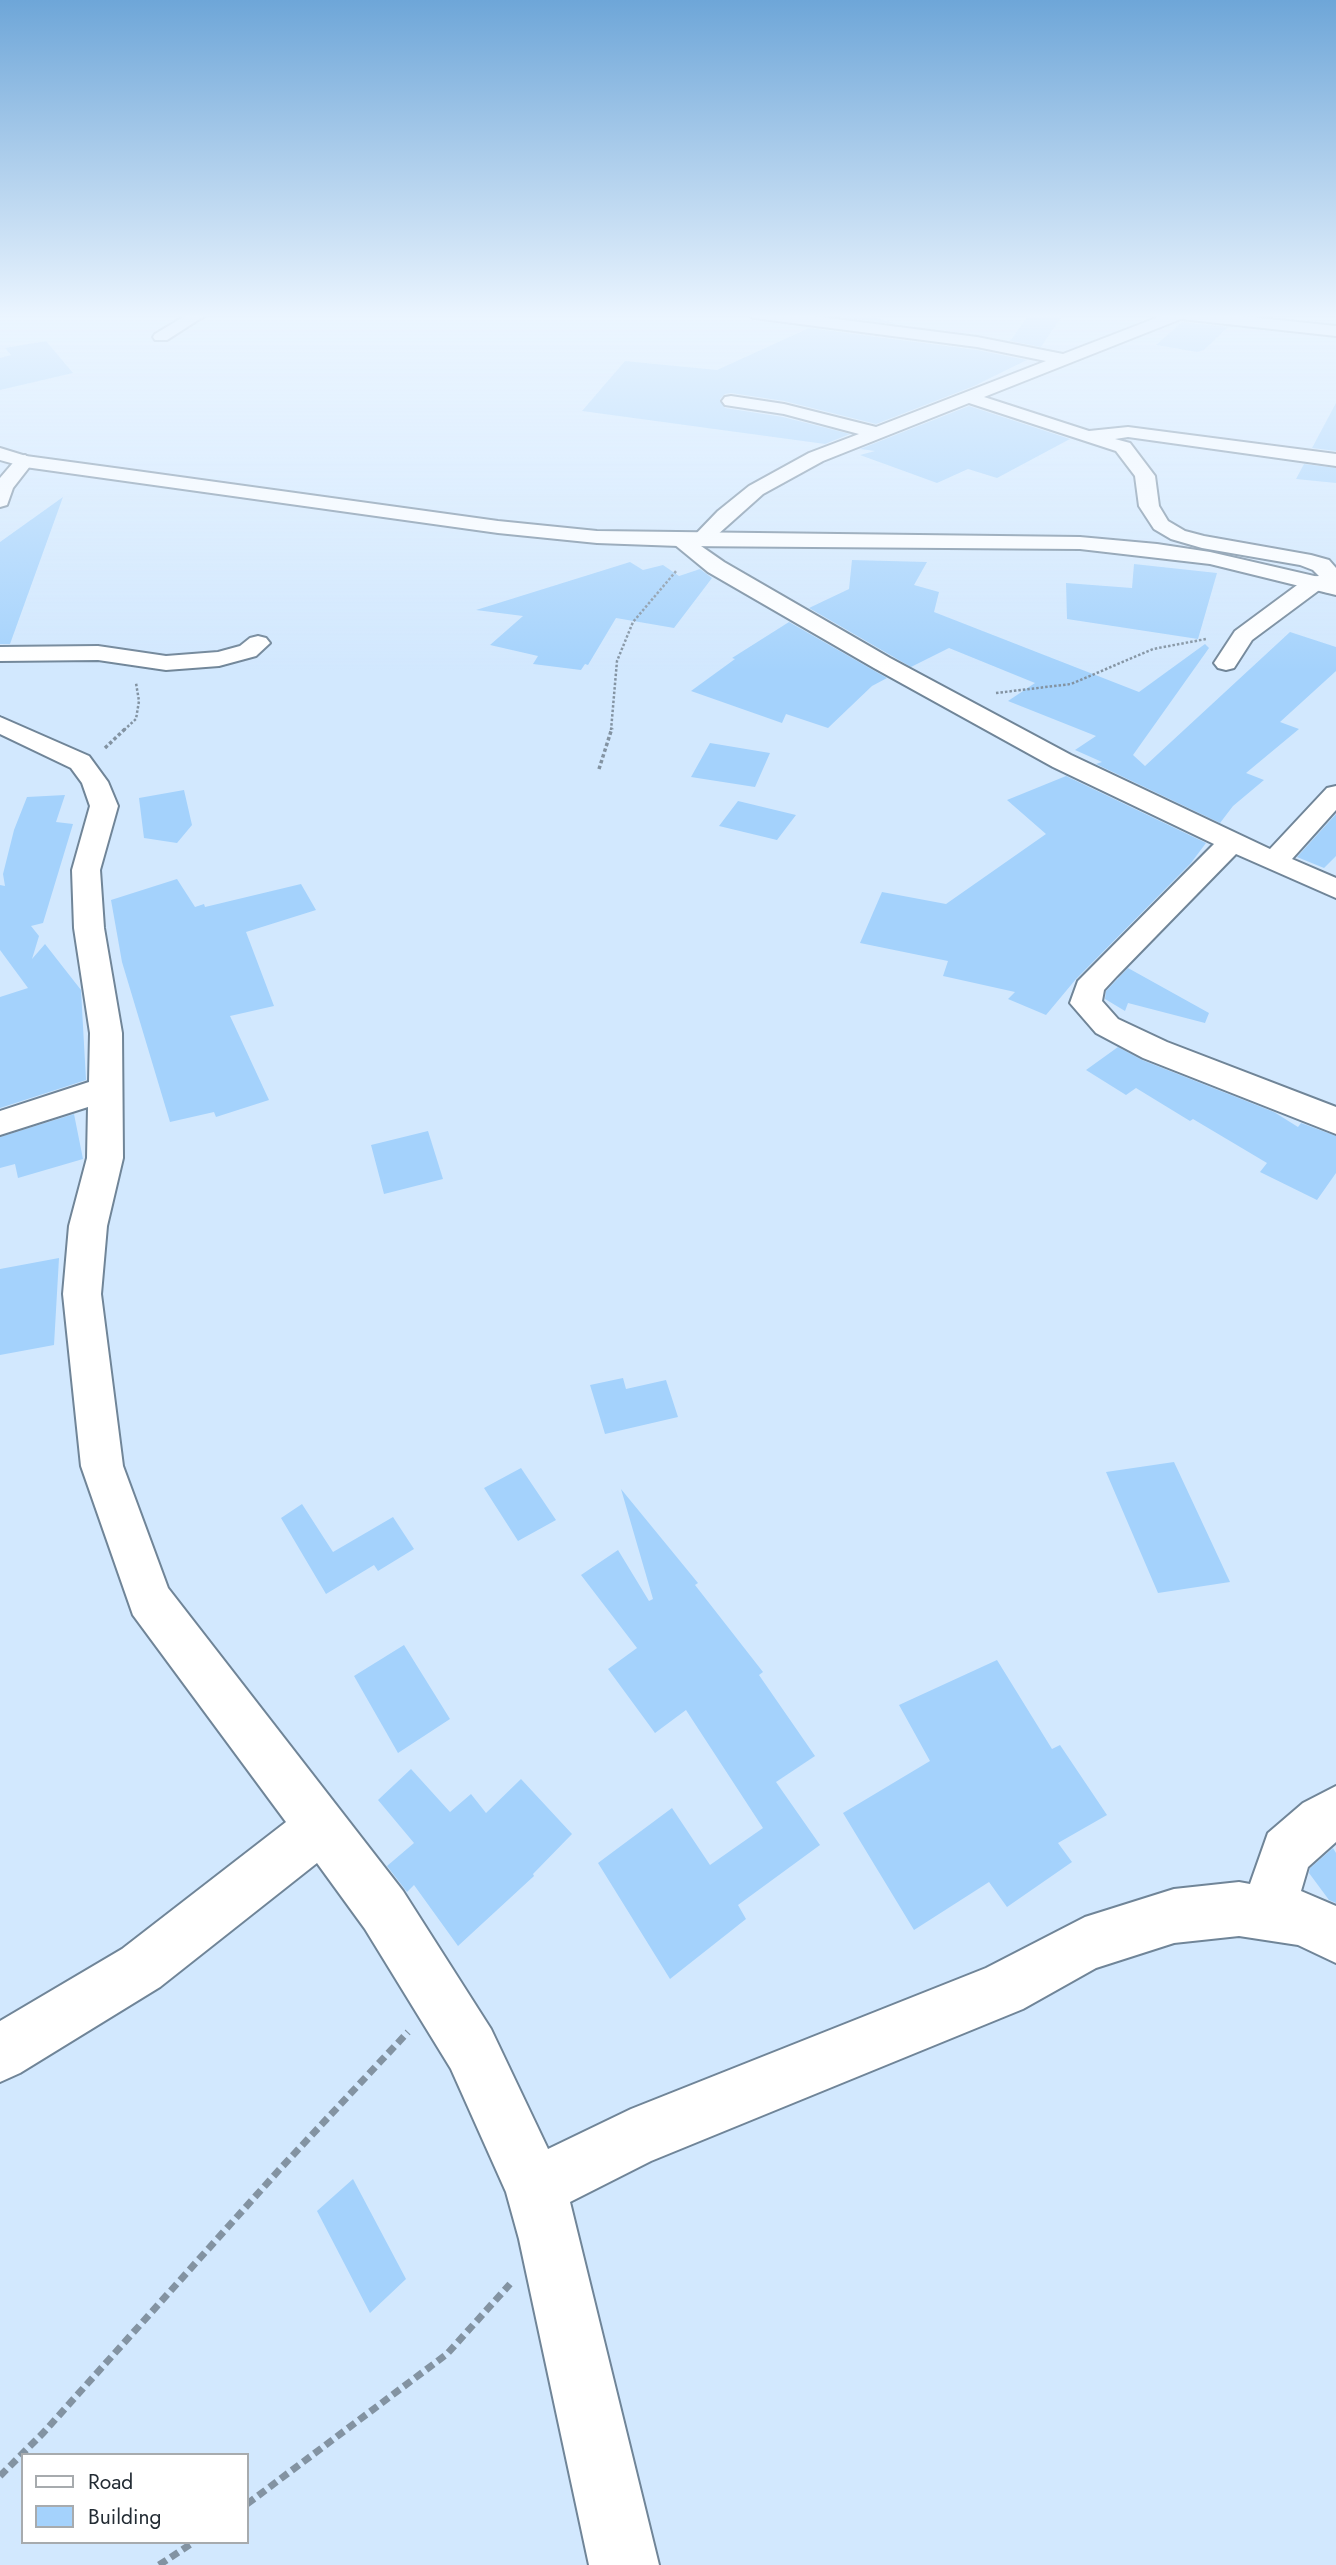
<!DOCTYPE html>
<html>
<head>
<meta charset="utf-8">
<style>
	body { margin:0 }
	#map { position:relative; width:1336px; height:2565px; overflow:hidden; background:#d2e8fe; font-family:Jost,sans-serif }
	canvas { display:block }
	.legend { position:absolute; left:21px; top:2453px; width:228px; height:91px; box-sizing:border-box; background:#fff; border:2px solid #a7abae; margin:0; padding:9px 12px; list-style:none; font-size:21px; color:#232c34 }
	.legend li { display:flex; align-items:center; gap:14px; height:35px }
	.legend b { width:35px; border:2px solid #a7abae }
</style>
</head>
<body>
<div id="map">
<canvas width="1336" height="2565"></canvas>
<ul class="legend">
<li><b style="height:9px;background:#fff"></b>Road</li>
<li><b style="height:19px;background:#a4d2fc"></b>Building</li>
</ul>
</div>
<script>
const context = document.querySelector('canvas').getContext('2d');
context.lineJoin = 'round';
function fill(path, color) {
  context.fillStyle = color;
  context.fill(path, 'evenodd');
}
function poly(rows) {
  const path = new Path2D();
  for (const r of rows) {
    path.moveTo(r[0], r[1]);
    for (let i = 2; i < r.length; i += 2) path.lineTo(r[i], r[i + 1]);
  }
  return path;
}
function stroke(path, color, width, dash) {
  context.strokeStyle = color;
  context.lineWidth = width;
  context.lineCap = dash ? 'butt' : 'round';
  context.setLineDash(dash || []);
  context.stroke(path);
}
fill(poly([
	[841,313,860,313,901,325,834,316],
	[1030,313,1064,313,1041,347,1010,341],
	[1182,322,1228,327,1204,350,1197,352,1156,345],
	[809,328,977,350,1027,360,974,386,876,424,784,401,731,393,725,394,720,399,725,408,783,417,850,434,825,444,582,411,625,361,717,370],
	[46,341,73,373,0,390,0,358,11,355,5,348],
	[1336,403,1336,451,1312,448],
	[969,406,1070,439,997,478,968,469,937,483,860,455,875,451,860,449],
	[1304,464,1336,468,1336,483,1296,479],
	[63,497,10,644,0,644,0,542],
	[852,560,927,562,914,585,939,592,934,612,1139,692,1205,644,1209,648,1133,755,1145,766,1290,632,1336,647,1336,671,1280,722,1299,729,1246,773,1264,780,1233,806,1220,823,1096,764,1102,762,1075,750,1096,736,1008,701,1035,683,949,648,911,667,809,608,849,589],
	[630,562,643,570,663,565,679,576,700,569,712,578,674,628,616,618,588,665,585,664,581,670,533,664,538,656,490,645,523,616,476,610],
	[1134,564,1217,573,1198,639,1067,619,1066,583,1132,588],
	[789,622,887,678,872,686,828,728,786,714,782,723,691,691,735,659,732,658],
	[710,743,770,753,755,787,691,777],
	[1066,776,1206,843,1191,863,1076,979,1046,1015,1008,999,1015,992,943,976,948,961,860,943,882,892,946,904,1046,834,1007,800],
	[184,790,192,825,177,843,144,838,139,798],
	[65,795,56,822,73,824,43,923,31,926,39,936,32,959,45,944,81,990,86,1080,0,1108,0,997,28,988,0,950,0,885,5,886,3,874,14,830,27,797],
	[738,801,796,815,777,840,719,826],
	[1336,814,1336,856,1324,868,1297,857],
	[177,879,195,907,204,904,205,907,301,884,316,910,246,932,274,1006,230,1016,269,1100,216,1117,214,1112,170,1122,122,962,111,900],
	[1128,968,1209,1013,1205,1023,1128,1003,1125,1011,1105,999,1106,991],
	[1118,1047,1142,1060,1274,1112,1298,1127,1301,1123,1336,1136,1336,1173,1317,1200,1260,1172,1267,1163,1193,1119,1190,1121,1136,1088,1126,1095,1086,1070],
	[74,1114,83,1159,18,1178,15,1164,0,1168,0,1137],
	[428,1131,443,1179,384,1194,371,1145],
	[59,1258,54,1345,0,1355,0,1269],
	[623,1378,626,1389,666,1380,678,1417,605,1434,590,1385],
	[1174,1462,1230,1582,1158,1593,1106,1472],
	[521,1468,556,1520,518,1541,484,1488],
	[621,1489,698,1583,695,1585,763,1672,759,1675,815,1756,776,1782,820,1845,738,1905,746,1919,670,1979,598,1863,672,1808,710,1865,763,1828,686,1710,655,1733,608,1669,637,1648,581,1575,618,1550,649,1601,653,1599],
	[302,1504,333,1552,393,1517,414,1549,378,1571,374,1565,326,1594,281,1518],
	[404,1645,450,1719,398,1753,354,1676],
	[997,1660,1052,1749,1060,1745,1107,1815,1058,1843,1072,1862,1007,1907,989,1882,914,1930,843,1813,930,1761,899,1705],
	[411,1769,450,1812,471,1794,486,1813,521,1779,572,1834,533,1874,534,1876,458,1946,414,1885,407,1892,387,1866,414,1843,378,1800],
	[1333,1848,1336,1853,1336,1903,1329,1900,1309,1873,1310,1868],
	[353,2179,406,2279,370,2313,317,2211]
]), '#a4d2fc');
const minor = poly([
	[190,313,209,313,167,340,155,340,153,337,155,334,190,313],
	[746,313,789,313,977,337,1063,354,1169,313,1212,313,1336,326,1336,336,1181,319,984,397,1089,431,1128,427,1336,454,1336,466,1128,437,1115,439,1130,443,1155,476,1159,506,1168,521,1185,531,1204,536,1311,555,1329,560,1336,568,1336,593,1324,592,1322,588,1252,640,1234,668,1226,670,1218,668,1214,663,1235,631,1308,577,1319,576,1313,570,1300,565,1202,548,1171,539,1154,529,1139,506,1135,476,1116,451,969,403,823,461,763,494,707,544,701,546,724,562,890,658,1071,755,1270,849,1327,788,1336,786,1336,810,1292,859,1336,878,1336,898,1236,854,1117,976,1104,990,1102,1001,1118,1019,1167,1042,1336,1107,1336,1134,1143,1058,1096,1033,1070,1003,1078,981,1214,844,1053,767,874,668,708,572,669,540,672,536,679,534,691,539,718,511,749,486,809,453,859,434,784,414,725,405,722,401,725,397,731,396,784,404,876,427,1046,361,977,347,754,318,746,313],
	[25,455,34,461,13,488,7,505,0,507,0,478,18,457,25,455],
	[258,636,266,638,270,643,256,656,219,666,166,670,98,660,0,661,0,647,98,646,166,656,218,652,240,646,250,638,258,636],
	[0,717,89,756,108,782,118,806,100,870,104,928,122,1033,123,1158,107,1226,101,1294,123,1466,168,1588,403,1891,491,2029,548,2149,631,2109,986,1968,1085,1917,1174,1889,1239,1882,1250,1884,1268,1833,1303,1803,1336,1786,1336,1842,1308,1867,1301,1891,1336,1906,1336,1963,1298,1945,1239,1936,1174,1943,1096,1968,1023,2009,651,2161,570,2202,659,2565,589,2565,519,2239,506,2192,451,2069,365,1929,317,1863,160,1987,20,2073,0,2082,0,2021,122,1949,286,1822,133,1615,81,1466,63,1294,69,1226,87,1158,88,1107,0,1135,0,1111,89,1082,90,1033,74,928,72,870,90,806,82,783,71,768,0,734,0,717]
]);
const primary = poly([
	[0,448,26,456,122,469,498,521,597,531,1080,537,1157,544,1210,552,1336,581,1336,595,1210,564,1080,549,679,546,597,543,498,533,25,467,0,460,0,448]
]);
stroke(minor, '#708598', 4);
stroke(primary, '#708598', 4);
stroke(poly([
	[996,693,1071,684,1153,649,1206,639],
	[124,730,136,719,139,701,136,683],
	[611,730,617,661,633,622,677,570]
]), '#8393a2', 2.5, [2.5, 2]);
stroke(poly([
	[105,748,126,728],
	[599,769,612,728]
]), '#8393a2', 3.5, [3.5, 2.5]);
stroke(poly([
	[0,2476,44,2432,279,2170,408,2032],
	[247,2504,447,2354,510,2284],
	[159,2565,194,2542]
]), '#8393a2', 7, [9, 5]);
fill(minor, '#fff');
fill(primary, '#fff');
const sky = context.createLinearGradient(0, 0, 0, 672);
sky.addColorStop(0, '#6ea6d8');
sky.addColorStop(0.47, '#ebf5ff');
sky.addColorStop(1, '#ebf5ff00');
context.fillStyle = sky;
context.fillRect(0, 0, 1336, 672);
</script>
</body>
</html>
